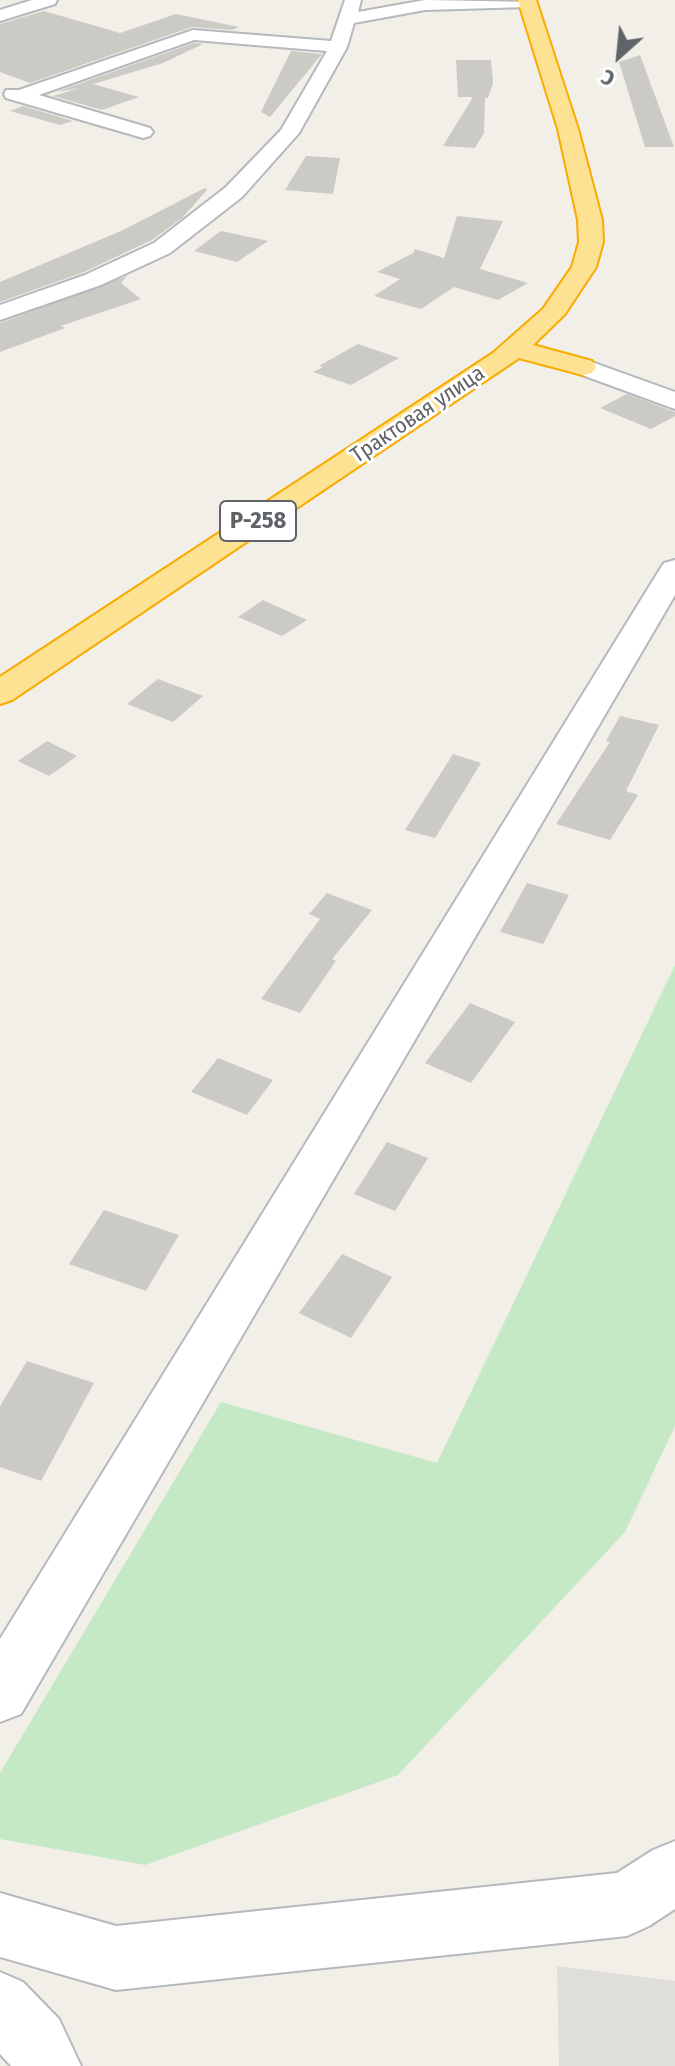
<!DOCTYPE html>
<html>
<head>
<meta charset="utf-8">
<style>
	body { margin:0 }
	#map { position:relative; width:675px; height:2066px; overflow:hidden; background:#f1efe8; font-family:"Fira Sans Condensed",sans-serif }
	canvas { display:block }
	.north { position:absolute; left:579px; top:16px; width:80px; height:80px; -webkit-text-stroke:6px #fff; paint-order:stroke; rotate:207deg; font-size:22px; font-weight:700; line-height:32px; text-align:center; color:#5f6368 }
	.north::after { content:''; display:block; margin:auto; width:28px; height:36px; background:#5f6368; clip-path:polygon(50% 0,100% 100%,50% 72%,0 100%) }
</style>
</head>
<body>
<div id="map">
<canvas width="675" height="2066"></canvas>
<div class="north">С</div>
</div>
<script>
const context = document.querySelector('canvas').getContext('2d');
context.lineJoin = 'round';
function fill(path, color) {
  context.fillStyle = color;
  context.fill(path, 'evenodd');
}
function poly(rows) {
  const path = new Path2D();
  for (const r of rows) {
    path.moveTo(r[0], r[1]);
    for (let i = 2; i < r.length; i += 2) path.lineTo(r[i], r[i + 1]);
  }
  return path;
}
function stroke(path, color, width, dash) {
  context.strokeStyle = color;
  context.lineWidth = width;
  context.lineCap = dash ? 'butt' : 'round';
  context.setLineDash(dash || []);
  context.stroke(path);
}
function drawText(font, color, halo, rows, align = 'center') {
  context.font = font + ' "Fira Sans Condensed",sans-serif';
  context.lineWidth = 6;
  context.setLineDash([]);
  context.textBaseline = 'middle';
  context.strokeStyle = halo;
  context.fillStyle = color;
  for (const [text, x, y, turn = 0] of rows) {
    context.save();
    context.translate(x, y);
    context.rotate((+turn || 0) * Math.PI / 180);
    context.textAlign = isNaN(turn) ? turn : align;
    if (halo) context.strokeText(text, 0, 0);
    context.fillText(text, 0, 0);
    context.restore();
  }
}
fill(poly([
	[557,1966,675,1981,675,2066,559,2066]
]), '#e0deda');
fill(poly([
	[675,965,675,1426,625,1532,398,1775,145,1865,0,1839,0,1773,221,1402,437,1463]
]), '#c5e8c5');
fill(poly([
	[44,11,120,33,176,14,239,27,232,30,192,27,30,83,0,72,0,24],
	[194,43,203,44,163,63,93,84,139,97,102,110,53,96,79,88,56,92],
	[291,51,322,54,270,117,261,112],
	[640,55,674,147,645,147,619,62],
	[456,60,491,60,493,83,488,98,485,98,484,133,475,148,443,146,473,97,458,97],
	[23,106,73,121,60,125,10,111],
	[306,156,340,158,333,194,285,190],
	[205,188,207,190,182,218,152,240,84,272,0,302,0,282,121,231],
	[457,216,503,221,480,269,528,283,498,300,454,287,421,309,374,296,400,279,377,272,413,253,415,249,444,258],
	[221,231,268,241,237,262,194,251],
	[127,276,121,283,141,299,61,326,65,328,0,352,0,323],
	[358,344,399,358,351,385,313,372,323,367,319,366],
	[627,394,675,412,675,416,651,429,600,408],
	[263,600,307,620,282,636,238,617],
	[158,679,203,696,173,722,127,704],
	[620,716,659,725,626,791,638,795,610,840,556,824,610,742,606,741],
	[47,741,77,756,49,776,18,761],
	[453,754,481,763,435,838,405,830],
	[527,883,569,895,543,944,500,932],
	[327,893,372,910,332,959,336,961,300,1013,261,999,320,919,309,914],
	[470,1003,515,1022,471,1083,425,1063],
	[218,1058,273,1080,247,1115,191,1092],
	[387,1142,428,1158,395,1211,354,1194],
	[104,1210,179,1235,146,1291,69,1264],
	[342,1254,392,1277,351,1338,299,1313],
	[27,1361,94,1383,41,1481,0,1467,0,1406]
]), '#cccac5');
const minor = poly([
	[32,0,57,0,55,4,0,21,0,10,32,0],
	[345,0,361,0,358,12,425,0,536,2,528,7,425,10,354,23,347,47,299,133,242,197,170,253,101,285,0,320,0,305,85,275,154,243,226,187,281,130,327,51,194,40,39,95,150,128,153,132,150,136,143,138,6,98,4,94,6,90,19,90,193,30,331,41,345,0],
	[583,359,675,392,675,409,574,372,570,367,574,362,583,359],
	[675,560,675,595,21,1714,0,1722,0,1639,660,569,664,563,675,560],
	[675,1841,675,1909,649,1926,627,1936,116,1990,0,1957,0,1893,116,1926,617,1873,653,1850,675,1841],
	[0,1972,23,1982,59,2019,81,2066,11,2066,0,2054,0,1972]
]);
const highway = poly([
	[518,0,536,0,578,129,602,220,603,242,596,267,565,314,533,345,592,361,596,367,592,373,583,375,519,358,12,700,0,704,0,677,493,353,543,309,572,267,579,242,578,220,558,129,518,0]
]);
stroke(minor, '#b5b8bc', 4);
stroke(highway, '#f9ab00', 4);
fill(minor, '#fff');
fill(highway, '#fde293');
drawText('22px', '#5f6368', '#fff', [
	["Трактовая улица",418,415,-34]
]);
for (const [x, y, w] of [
	[258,521,76]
]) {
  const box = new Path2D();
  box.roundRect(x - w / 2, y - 20, w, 40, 6);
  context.fillStyle = '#fff';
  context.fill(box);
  stroke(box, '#5f6368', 2);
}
drawText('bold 24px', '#5f6368', null, [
	["Р-258",258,521]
]);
</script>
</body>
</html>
